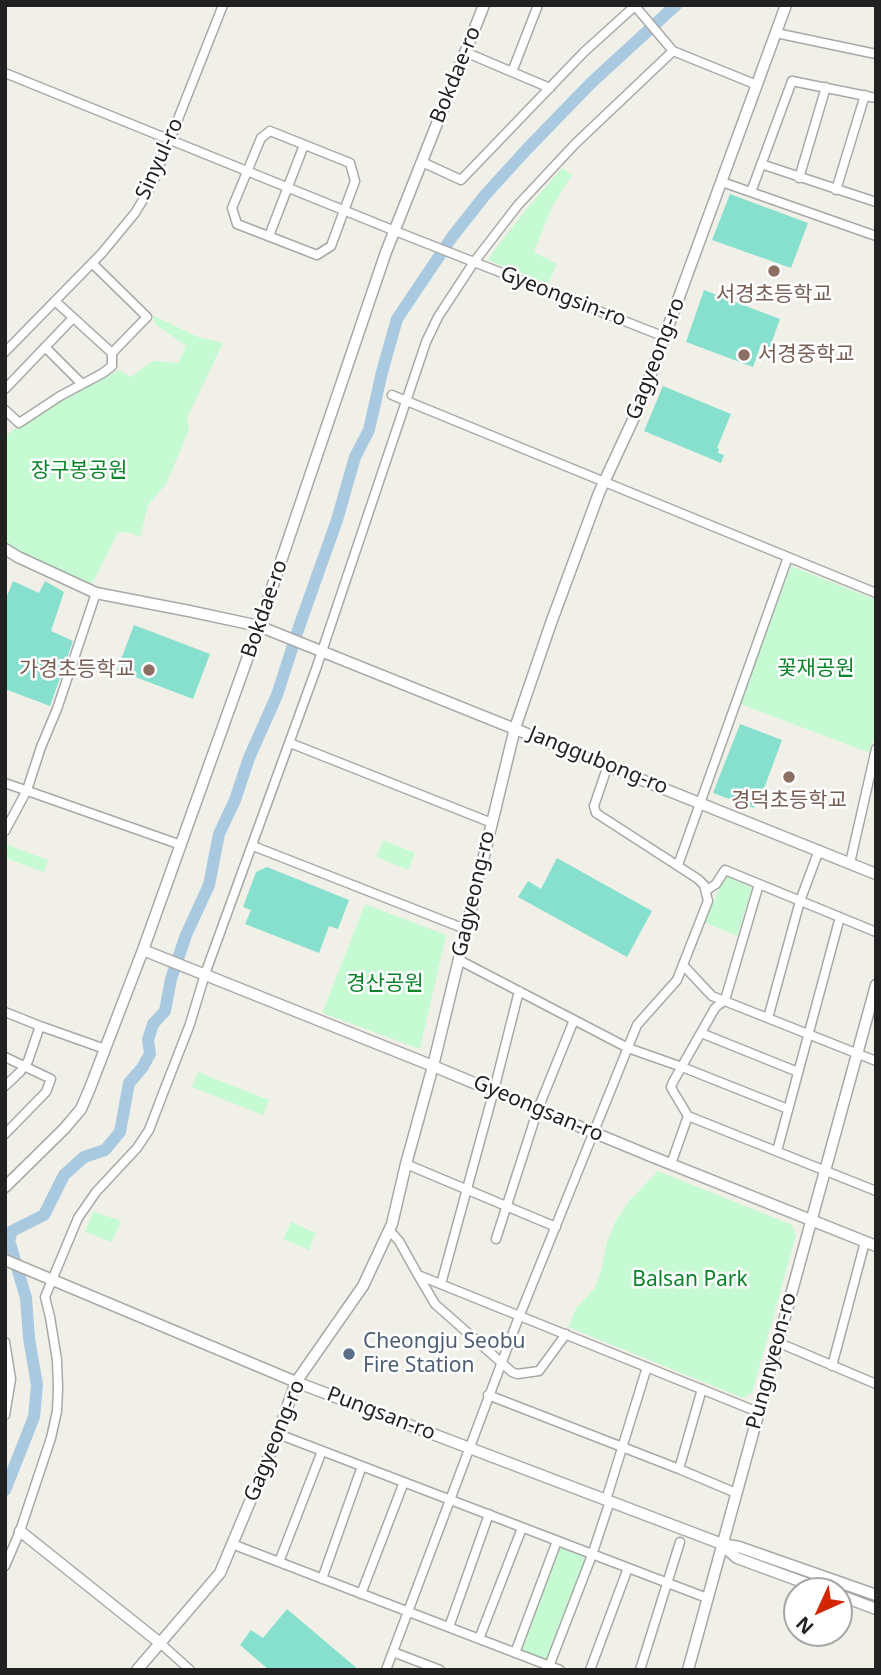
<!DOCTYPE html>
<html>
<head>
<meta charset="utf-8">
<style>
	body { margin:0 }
	#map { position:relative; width:881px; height:1675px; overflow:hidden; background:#f1f0e8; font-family:"Noto Sans",sans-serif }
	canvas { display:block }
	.frame { position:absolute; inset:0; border:7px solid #212121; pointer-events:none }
	.north { position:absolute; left:783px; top:1577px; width:70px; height:70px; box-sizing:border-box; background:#fff; border:2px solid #a6a6a6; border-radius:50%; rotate:225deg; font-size:19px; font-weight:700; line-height:28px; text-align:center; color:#212121 }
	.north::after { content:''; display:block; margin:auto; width:24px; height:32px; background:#d22500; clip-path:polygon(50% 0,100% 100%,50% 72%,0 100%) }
</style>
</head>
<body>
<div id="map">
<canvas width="881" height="1675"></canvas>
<div class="frame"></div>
<div class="north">N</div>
</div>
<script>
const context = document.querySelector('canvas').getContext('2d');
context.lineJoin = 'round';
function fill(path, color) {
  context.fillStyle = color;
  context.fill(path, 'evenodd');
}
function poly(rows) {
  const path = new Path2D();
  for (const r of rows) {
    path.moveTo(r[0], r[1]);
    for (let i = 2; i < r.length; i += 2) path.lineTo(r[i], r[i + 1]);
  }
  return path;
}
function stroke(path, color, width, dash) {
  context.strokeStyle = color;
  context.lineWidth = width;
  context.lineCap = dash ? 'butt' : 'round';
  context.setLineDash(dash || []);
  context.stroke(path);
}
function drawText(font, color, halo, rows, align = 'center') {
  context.font = font + ' "Noto Sans","Noto Sans KR",sans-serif';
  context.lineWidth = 5;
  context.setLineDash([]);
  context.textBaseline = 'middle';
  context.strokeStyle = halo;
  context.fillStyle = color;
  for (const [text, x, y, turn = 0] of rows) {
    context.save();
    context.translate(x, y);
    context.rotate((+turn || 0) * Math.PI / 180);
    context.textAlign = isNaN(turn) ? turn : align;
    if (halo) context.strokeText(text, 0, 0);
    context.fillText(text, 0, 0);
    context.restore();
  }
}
fill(poly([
	[562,168,572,175,552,207,534,252,557,264,548,284,488,260,496,248,529,206],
	[152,315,198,337,223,343,187,418,189,430,166,484,148,505,140,537,130,533,118,532,92,584,66,574,27,556,5,543,5,441,9,433,46,407,119,370,131,377,152,361,178,363,186,346,155,324],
	[791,566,876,600,876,728,870,753,740,704],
	[383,840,415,853,408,870,376,857],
	[5,844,48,860,44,872,5,858],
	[726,875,752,888,737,936,704,922],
	[365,904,446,935,420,1049,322,1013],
	[198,1072,269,1100,263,1115,192,1087],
	[658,1171,792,1225,796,1235,752,1393,743,1398,568,1327,576,1308,595,1288,601,1270,607,1242,615,1222,629,1201],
	[93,1211,121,1221,112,1242,85,1232],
	[291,1222,316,1233,309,1250,283,1239],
	[559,1545,588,1556,548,1661,520,1651]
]), '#c6fad3');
fill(poly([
	[730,194,808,223,791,268,712,240],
	[704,290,780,319,770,347,761,344,753,367,686,342],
	[663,386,731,414,717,448,719,449,718,453,724,455,721,463,644,431],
	[13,581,39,593,45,581,64,592,51,631,73,641,50,706,5,689,5,601],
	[134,625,210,654,193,699,117,670],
	[740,724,782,740,759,802,756,802,754,808,713,793],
	[557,858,652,911,627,957,518,897,528,881,541,889],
	[267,867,349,900,338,929,329,926,319,953,245,924,251,910,243,907,256,872],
	[287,1609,359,1670,269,1670,240,1645,251,1630,263,1638]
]), '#86e0cd');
stroke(poly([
	[5,1490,34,1417,37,1385,29,1338,26,1298,9,1240,12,1231,44,1215,64,1175,84,1157,105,1150,120,1132,129,1083,142,1068,150,1054,148,1040,153,1024,165,1011,171,979,186,935,209,885,219,834,235,800,249,758,277,695,299,627,337,520,355,457,369,430,382,372,397,319,452,237,486,194,528,148,591,83,676,5]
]), '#a8c9df', 12);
const minor = poly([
	[538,5,512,72,550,88],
	[635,6,673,51,757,85],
	[776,33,876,54],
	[465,52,512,72],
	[5,73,395,231,665,337],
	[270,131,350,163,355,181,331,246,317,255,237,224,232,208,261,138,270,131],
	[422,162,461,180,584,52,636,5],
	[761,164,876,202],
	[799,178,826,87],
	[722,182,876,236],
	[836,190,865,95],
	[751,192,792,81,876,98],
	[269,236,304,145],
	[92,263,147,317,112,353],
	[45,347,82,384],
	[5,352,102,253,135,213,152,185,223,5],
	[5,389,73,318],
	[392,395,876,593],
	[5,410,19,423,60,396,103,373,112,366,112,353,55,301],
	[290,743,492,823],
	[5,783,181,845],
	[5,831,27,790,41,747,57,709,96,593],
	[253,846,465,929],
	[850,863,876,749],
	[678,865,788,557],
	[707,890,716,884,725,870,876,932],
	[459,960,628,1048,682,1067,788,1109],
	[683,965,712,996,876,1061],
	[5,1012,40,1026,105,1049],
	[768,1018,800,901,819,850],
	[701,1033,798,1072],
	[5,1057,51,1079,46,1092,5,1134],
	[5,1086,20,1072,28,1061,40,1026],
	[688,1116,876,1191],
	[777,1151,840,917],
	[406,1164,556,1227],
	[671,1164,688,1116,673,1091,671,1087,673,1082,715,1008,725,1000,759,884],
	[389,1230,399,1241,418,1275,758,1412],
	[496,1239,538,1109,574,1020],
	[418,1275,435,1304,512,1372,517,1374,539,1371,566,1334],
	[441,1284,494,1090,519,991],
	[5,1342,11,1379,5,1415],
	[777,1342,876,1384],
	[832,1366,865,1242],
	[488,1395,679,1469,736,1493],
	[278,1434,707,1598],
	[679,1469,702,1389],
	[606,1500,647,1367],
	[232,1544,560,1670],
	[279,1562,322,1451],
	[5,1566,20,1531,51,1438,57,1411,58,1388,57,1360,50,1317,45,1297,78,1218,96,1192,137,1148,149,1130,162,1096,190,1024,205,974,316,669,426,342,438,317,474,262,518,205,575,144,673,51],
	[322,1579,362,1466],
	[361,1594,404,1482],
	[449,1627,489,1514],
	[479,1639,522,1528],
	[160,1643,190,1670],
	[393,1652,440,1670],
	[515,1653,557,1541],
	[548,1669,592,1555,610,1501],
	[386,1670,517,1322,637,1025,677,980,708,901,704,885,698,879,596,813,594,806,608,765],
	[590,1670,628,1568],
	[640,1670,680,1542]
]);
const tertiary = poly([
	[5,549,18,557,96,593,189,611,259,626,271,631,876,874],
	[143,950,433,1066,648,1155,876,1246],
	[5,1187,64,1129,81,1109,90,1088,143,950,259,626,386,252,484,5],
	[5,1260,296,1382,722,1544,739,1547,876,1595],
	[20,1531,160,1643],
	[722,1545,737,1558,827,1591],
	[839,1595,876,1609],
	[137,1670,220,1573,275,1442,296,1382,363,1286,392,1224,406,1164,433,1066,515,728,551,623,599,493,638,409,786,5],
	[688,1670,876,985]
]);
stroke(minor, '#a8a8a8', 11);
stroke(tertiary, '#a8a8a8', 13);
stroke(minor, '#fff', 8);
stroke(tertiary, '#fff', 10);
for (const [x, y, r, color] of [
	[774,271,7,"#8d6e63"],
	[744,355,7,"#8d6e63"],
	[149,670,7,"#8d6e63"],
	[789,777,7,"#8d6e63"],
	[349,1354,7,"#5c6f8a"]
]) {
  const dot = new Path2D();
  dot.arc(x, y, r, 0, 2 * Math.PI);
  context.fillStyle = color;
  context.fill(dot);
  stroke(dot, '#fff', 2.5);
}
drawText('21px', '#212121', '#fff', [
	["Bokdae-ro",456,75,-68],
	["Sinyul-ro",160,159,-66],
	["Gyeongsin-ro",563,297,21],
	["Gagyeong-ro",656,359,-69],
	["Bokdae-ro",265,609,-71],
	["Janggubong-ro",598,761,22],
	["Gagyeong-ro",474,894,-77],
	["Gyeongsan-ro",538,1109,23],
	["Pungnyeon-ro",772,1361,-75],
	["Pungsan-ro",381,1414,21],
	["Gagyeong-ro",275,1441,-68]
]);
drawText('21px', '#785e54', '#fff', [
	["서경초등학교",774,295],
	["서경중학교",758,355,"left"],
	["가경초등학교",135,670,"right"],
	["경덕초등학교",789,801]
]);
drawText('21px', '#0b832a', '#fff', [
	["장구봉공원",79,471],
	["꽃재공원",816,669],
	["경산공원",385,984],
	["Balsan Park",690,1280]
]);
drawText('21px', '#4e5e75', '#fff', [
	["Cheongju Seobu",363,1342],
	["Fire Station",363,1366]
], 'left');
</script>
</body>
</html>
